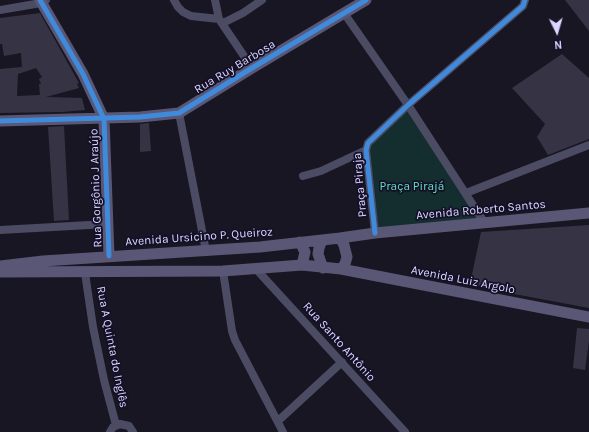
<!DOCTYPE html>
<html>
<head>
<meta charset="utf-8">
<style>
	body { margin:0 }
	#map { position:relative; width:589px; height:432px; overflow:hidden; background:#181622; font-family:Karla,sans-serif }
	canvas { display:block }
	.north { position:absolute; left:537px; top:12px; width:40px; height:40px; -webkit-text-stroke:3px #141028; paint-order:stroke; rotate:175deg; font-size:11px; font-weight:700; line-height:16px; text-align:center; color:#dbd7ff }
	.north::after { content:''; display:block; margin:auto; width:14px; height:18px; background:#dbd7ff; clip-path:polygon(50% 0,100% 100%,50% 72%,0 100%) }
</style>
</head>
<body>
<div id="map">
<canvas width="589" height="432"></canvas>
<div class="north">N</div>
</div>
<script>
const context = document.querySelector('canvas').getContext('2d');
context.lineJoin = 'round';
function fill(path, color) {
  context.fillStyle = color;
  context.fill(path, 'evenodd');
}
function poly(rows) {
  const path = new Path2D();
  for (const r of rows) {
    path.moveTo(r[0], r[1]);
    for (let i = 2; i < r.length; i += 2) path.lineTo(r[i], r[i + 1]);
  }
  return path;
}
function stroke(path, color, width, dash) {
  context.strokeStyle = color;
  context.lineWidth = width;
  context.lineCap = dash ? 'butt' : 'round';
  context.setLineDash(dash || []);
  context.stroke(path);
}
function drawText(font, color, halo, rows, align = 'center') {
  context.font = font + ' Karla,sans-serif';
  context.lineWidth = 3.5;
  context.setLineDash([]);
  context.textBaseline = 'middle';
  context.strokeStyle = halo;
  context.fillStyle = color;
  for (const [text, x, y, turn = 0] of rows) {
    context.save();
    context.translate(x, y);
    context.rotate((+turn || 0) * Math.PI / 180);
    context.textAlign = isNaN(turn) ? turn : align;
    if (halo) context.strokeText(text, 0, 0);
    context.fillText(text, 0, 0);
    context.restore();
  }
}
fill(poly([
	[408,105,484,222,375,233,368,143]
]), '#142e2f');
fill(poly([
	[565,0,589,0,589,31],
	[40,13,79,83,77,84,79,88,46,97,82,98,85,110,62,112,0,113,0,69,22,67,21,53,4,56,2,44,0,44,0,18],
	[36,68,42,77,39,79,41,84,39,84,40,95,17,96,18,74],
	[562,54,589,78,589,139,548,155,537,137,545,124,512,88],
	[149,123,151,151,140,152,140,124],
	[64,126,69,220,54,221,48,127],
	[589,225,589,308,493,290,470,284,481,232],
	[577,328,589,329,589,341,585,370,573,368]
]), '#363444');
stroke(poly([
	[174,0,178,7,183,12,191,16,219,19],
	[215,0,219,19,252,68],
	[0,10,41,3,46,0],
	[344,13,408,105,484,222],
	[223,23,243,13,262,0],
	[179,113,206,251],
	[303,176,321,171,366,150],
	[466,193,589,145],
	[0,230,107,224],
	[375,233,366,150,368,143,408,105,523,6,525,0],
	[256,269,405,432],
	[223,271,232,331,235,340,283,432],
	[85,273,93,327,104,380,116,425],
	[278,421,342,362],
	[110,432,113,427,120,424,129,426,133,432]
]), '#4b4b63', 8);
stroke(poly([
	[40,0,83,74,104,119,109,256],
	[0,121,140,117,179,113,252,68,366,0],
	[340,238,344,245,347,257,345,264,341,269],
	[322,240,319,248,318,254,323,268],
	[300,242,305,252,302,265],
	[0,266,43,261,260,247,340,238,375,233,589,213],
	[0,272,223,271,302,265,341,269,589,317]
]), '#595775', 11);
stroke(poly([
	[40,0,83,74,104,119,109,256],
	[0,121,140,117,179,113,252,68,366,0],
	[375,233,366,150,368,143,408,105,523,6,525,0]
]), '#408adc', 5);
drawText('12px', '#dbd7ff', '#141028', [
	["Rua Ruy Barbosa",235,67,-31],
	["Praça Piraja",360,185,-95],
	["Rua Gorgônio J Araújo",96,188,-92],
	["Avenida Roberto Santos",481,210,-5],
	["Avenida Ursicino P. Queiroz",199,237,-4],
	["Avenida Luiz Argolo",463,280,11],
	["Rua Santo Antônio",339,342,48],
	["Rua A Quinta do Inglês",112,347,79]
]);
drawText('12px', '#62e1bf', '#141028', [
	["Praça Pirajá",412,187]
]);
</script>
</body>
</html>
